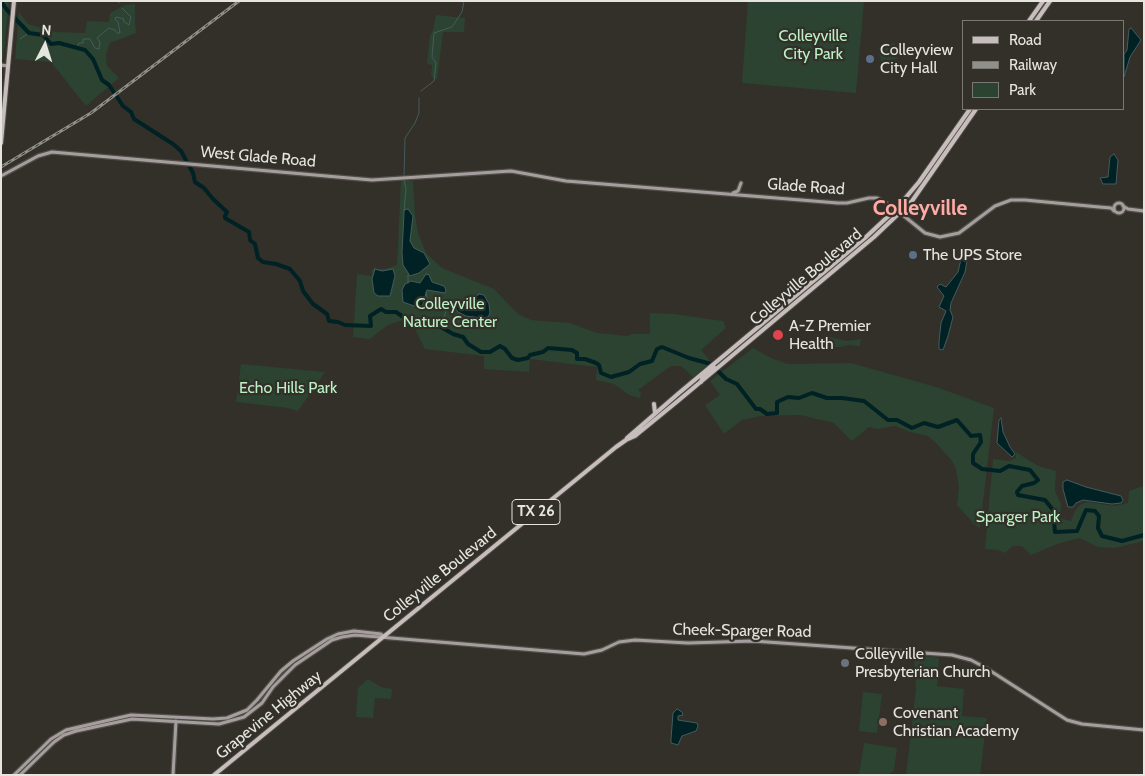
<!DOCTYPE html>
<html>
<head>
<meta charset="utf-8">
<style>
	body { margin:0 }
	#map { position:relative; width:1145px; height:776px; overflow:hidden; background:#323029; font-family:Cabin,sans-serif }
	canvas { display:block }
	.frame { position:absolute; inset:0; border:2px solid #e5e4df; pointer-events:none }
	.legend { position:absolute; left:962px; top:20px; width:162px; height:90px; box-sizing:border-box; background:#323029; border:1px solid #7a7872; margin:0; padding:6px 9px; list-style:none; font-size:15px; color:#e5e4df }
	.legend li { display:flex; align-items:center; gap:10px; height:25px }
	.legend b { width:25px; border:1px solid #7a7872 }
	.north { position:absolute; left:20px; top:20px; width:50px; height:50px; -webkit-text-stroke:4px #323029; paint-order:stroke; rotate:5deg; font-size:14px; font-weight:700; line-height:20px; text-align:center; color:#e5e4df }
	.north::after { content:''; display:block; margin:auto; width:18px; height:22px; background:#e5e4df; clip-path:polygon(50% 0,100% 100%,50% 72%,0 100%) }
</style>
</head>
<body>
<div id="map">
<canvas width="1145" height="776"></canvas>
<div class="frame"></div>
<ul class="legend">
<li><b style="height:6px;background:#c7bdbc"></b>Road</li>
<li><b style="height:6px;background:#908f89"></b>Railway</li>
<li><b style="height:14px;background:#2b4330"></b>Park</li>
</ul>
<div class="north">N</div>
</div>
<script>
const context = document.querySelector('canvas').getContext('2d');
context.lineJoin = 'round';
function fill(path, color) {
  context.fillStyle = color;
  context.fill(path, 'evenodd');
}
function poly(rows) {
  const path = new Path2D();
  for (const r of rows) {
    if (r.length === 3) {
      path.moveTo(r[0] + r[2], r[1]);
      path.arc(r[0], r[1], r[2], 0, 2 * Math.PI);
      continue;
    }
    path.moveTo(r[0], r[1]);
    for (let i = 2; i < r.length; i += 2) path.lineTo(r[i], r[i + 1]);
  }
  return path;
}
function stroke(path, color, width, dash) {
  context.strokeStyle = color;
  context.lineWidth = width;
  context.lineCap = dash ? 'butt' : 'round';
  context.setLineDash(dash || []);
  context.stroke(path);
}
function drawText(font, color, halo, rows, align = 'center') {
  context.font = font + ' Cabin,sans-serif';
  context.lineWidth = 4.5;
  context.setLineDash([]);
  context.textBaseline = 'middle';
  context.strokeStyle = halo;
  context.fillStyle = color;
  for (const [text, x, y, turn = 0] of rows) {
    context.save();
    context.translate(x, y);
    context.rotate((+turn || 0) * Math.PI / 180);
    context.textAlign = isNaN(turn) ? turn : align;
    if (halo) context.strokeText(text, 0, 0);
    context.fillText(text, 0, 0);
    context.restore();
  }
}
fill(poly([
	[1,1,9,1,3,60,1,60],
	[748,1,864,1,856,93,742,83],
	[135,4,135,22,136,33,110,43,106,54,107,66,119,78,86,106,51,62,15,59,19,12,28,24,55,32,85,33,87,21,109,22,110,13,125,5],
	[436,15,465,18,464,32,443,32,437,80,431,76,432,65,427,64,430,35,433,30],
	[894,43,898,59,881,62,878,47],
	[401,181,413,181,415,214,418,233,426,253,442,268,494,289,518,314,531,320,570,323,597,333,627,336,632,334,650,334,650,313,674,314,723,321,726,328,701,350,711,362,693,377,681,366,671,366,638,390,641,393,640,398,629,395,614,384,596,380,597,367,530,359,529,372,484,369,484,356,425,349,414,327,403,320,388,325,370,339,353,337,357,274,372,276,372,269,385,269,397,265],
	[826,336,846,341,861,339,860,346,848,345,840,347,812,349],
	[753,348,771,358,788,364,851,363,936,387,994,408,980,528,974,524,957,505,959,487,956,469,952,461,936,443,928,436,910,432,895,426,877,429,869,427,852,441,834,423,800,415,760,416,742,420,724,434,705,405,720,395,710,381],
	[241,364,325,372,298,411,288,408,236,402],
	[1016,452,1038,466,1056,471,1055,491,1061,504,1060,518,1071,521,1075,511,1080,505,1087,502,1115,506,1128,503,1129,491,1143,486,1144,475,1144,541,1115,548,1098,547,1079,538,1057,544,1031,555,1022,546,1013,546,1005,553,998,550,985,549,993,459,1009,461,1016,458],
	[914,655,939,658,937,686,964,689,962,716,987,718,980,775,906,775,916,689],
	[368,679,381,687,392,689,391,699,375,698,373,718,356,717,358,688],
	[863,692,882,694,877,733,859,731],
	[864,743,897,748,894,770,888,775,859,775]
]), '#2b4330');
const water = poly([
	[1131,28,1141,40,1130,57,1124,77,1124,54,1127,50,1129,29,1131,28],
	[1114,154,1118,160,1116,184,1103,184,1100,178,1108,177,1110,157,1114,154],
	[408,209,413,216,410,241,414,248,424,253,430,264,419,273,410,276,403,265,402,253,404,213,404,210,408,209],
	[963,258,967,261,965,272,951,303,950,310,953,317,948,336,943,350,939,349,939,342,941,323,946,311,939,307,944,296,937,287,940,284,946,287,958,272,961,259,963,258],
	[375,269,382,271,393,269,395,276,390,296,378,296,374,293,372,279,375,269],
	[426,274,429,275,432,282,444,286,446,290,445,293,427,290,422,307,417,307,403,302,402,290,405,284,411,281,420,283,426,274],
	[479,294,484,295,489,304,490,313,488,317,482,318,466,316,458,312,455,307,457,305,470,303,479,294],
	[1001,418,1003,432,1010,447,1015,454,1012,457,997,443,999,420,1001,418],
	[1067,480,1086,487,1121,496,1123,500,1121,503,1112,504,1083,500,1076,503,1073,507,1068,507,1063,489,1063,482,1067,480],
	[677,709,682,712,683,715,678,716,678,720,697,723,698,726,696,731,682,736,678,745,671,743,671,739,673,713,677,709]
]);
fill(water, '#002225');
stroke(water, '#455c5d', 1);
stroke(poly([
	[119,1,119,3],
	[20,39,29,33],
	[1,48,2,47],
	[77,48,79,43,83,43,83,39,90,39,95,48,99,49,100,42,97,38,109,28,115,30,117,33,120,33,118,22,115,19,116,17,124,19,123,21,129,25,131,17,122,8],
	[421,91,434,81,436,63,432,57,434,33,452,27,462,12,464,1],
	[404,176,405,138,415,123,419,113,419,98],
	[404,180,406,189,404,211],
	[408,283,408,275],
	[426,292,428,305,431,306,434,300,439,298,445,307,446,311,441,327]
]), '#455c5d', 1);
stroke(poly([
	[1,1,7,10,29,33,43,35,51,44,59,43,85,50,93,59,102,80,109,85,123,106,131,112,134,119,173,144,181,151,193,173,195,182,204,188,213,199,227,212,225,216,225,218,249,232,250,240,255,244,258,258,263,262,276,264,290,269,300,281,303,291,313,304,327,314,329,321,338,322,345,325,371,326,370,316,381,309,386,312,396,312,415,325,441,327,453,334,463,337,468,344,481,352,490,352,500,346,505,349,512,358,518,360,528,358,530,355,543,352,548,348,572,350,577,353,577,359,585,359,596,363,599,365,601,373,611,377,629,372,640,364,652,361,657,349,662,347,689,358,711,364,726,379,737,384,756,409,760,409,767,414,777,413,777,402,788,397,799,398,812,393,827,398,842,398,864,401,888,420,897,420,912,428,924,423,938,427,957,420,971,436,980,435,981,442,973,454,973,463,982,469,1000,471,1009,466,1030,470,1038,480,1034,483,1022,486,1017,492,1018,495,1045,500,1053,510,1055,532,1077,531,1086,510,1095,511,1099,516,1098,528,1102,536,1122,541,1144,535]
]), '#002225', 4);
const secondary = poly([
	[1,65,8,66],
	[1,176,38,156,52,152,372,180,511,171,566,181,838,203,847,203,869,198,877,198,893,207,925,233,940,237,959,233,995,206,1011,200,1025,200,1099,207,1111,208,1114,211],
	[733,193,738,191,741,183],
	[1119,208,5],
	[1123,206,1128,209,1144,211],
	[14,775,51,739,66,730,131,715,213,719,227,718,247,710,257,700,281,671,293,661,327,639,338,634,354,631,381,634,384,637],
	[20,775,54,742,64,735,76,731,132,719,219,724,244,717,262,703,273,687,295,665,332,640,342,637,355,635,584,654,602,650,619,642,635,640,688,643,753,641,952,655,971,660,986,668,1067,720,1082,724,1144,730],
	[173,775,176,721]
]);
const primary = poly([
	[1029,21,1043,1],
	[1036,21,1050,1],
	[1,143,14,1],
	[701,382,703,376,714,367],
	[654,404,655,413],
	[627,438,679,393,865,238,896,209,919,182,970,109],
	[214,775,616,447,626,440,635,436,679,400,874,237,912,201,976,109]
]);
stroke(secondary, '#4f4d46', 5.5);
stroke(primary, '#4f4d46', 6);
stroke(secondary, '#a69e9e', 3);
stroke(primary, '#c7bdbc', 4);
const rail = poly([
	[1,167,91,113,239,1]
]);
stroke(rail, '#908f89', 3);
stroke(rail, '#323029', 1, [4]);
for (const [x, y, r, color] of [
	[870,59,5,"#5c6f8a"],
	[913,255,5,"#5c6f8a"],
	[778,335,6,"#e0444e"],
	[845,663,5,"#6b7280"],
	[883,722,5,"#8d6e63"]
]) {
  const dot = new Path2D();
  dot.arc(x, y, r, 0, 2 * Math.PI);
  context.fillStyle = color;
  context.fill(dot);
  stroke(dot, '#323029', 2);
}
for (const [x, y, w] of [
	[536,512,48]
]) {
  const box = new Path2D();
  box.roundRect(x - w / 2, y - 12.5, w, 25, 4);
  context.fillStyle = '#323029';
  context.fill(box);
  stroke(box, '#e5e4df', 1);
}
drawText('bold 15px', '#e5e4df', null, [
	["TX 26",536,512]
]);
drawText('16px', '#bbf1c5', '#323029', [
	["Colleyville",813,36],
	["City Park",813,54],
	["Colleyville",450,304],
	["Nature Center",450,322],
	["Echo Hills Park",288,388],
	["Sparger Park",1018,517]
]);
drawText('16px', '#e5e4df', '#323029', [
	["Colleyview",880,50],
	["City Hall",880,68],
	["The UPS Store",923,255],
	["A-Z Premier",789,326],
	["Health",789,344],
	["Colleyville",855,654],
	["Presbyterian Church",855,672],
	["Covenant",893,713],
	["Christian Academy",893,731]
], 'left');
drawText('16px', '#e5e4df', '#323029', [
	["West Glade Road",258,157,5],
	["Glade Road",806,187,4],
	["Colleyville Boulevard",806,277,-40],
	["Colleyville Boulevard",440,575,-39],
	["Cheek-Sparger Road",742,631,1],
	["Grapevine Highway",269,715,-39]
]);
drawText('bold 21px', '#feaaa5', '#323029', [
	["Colleyville",920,209]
]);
</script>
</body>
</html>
